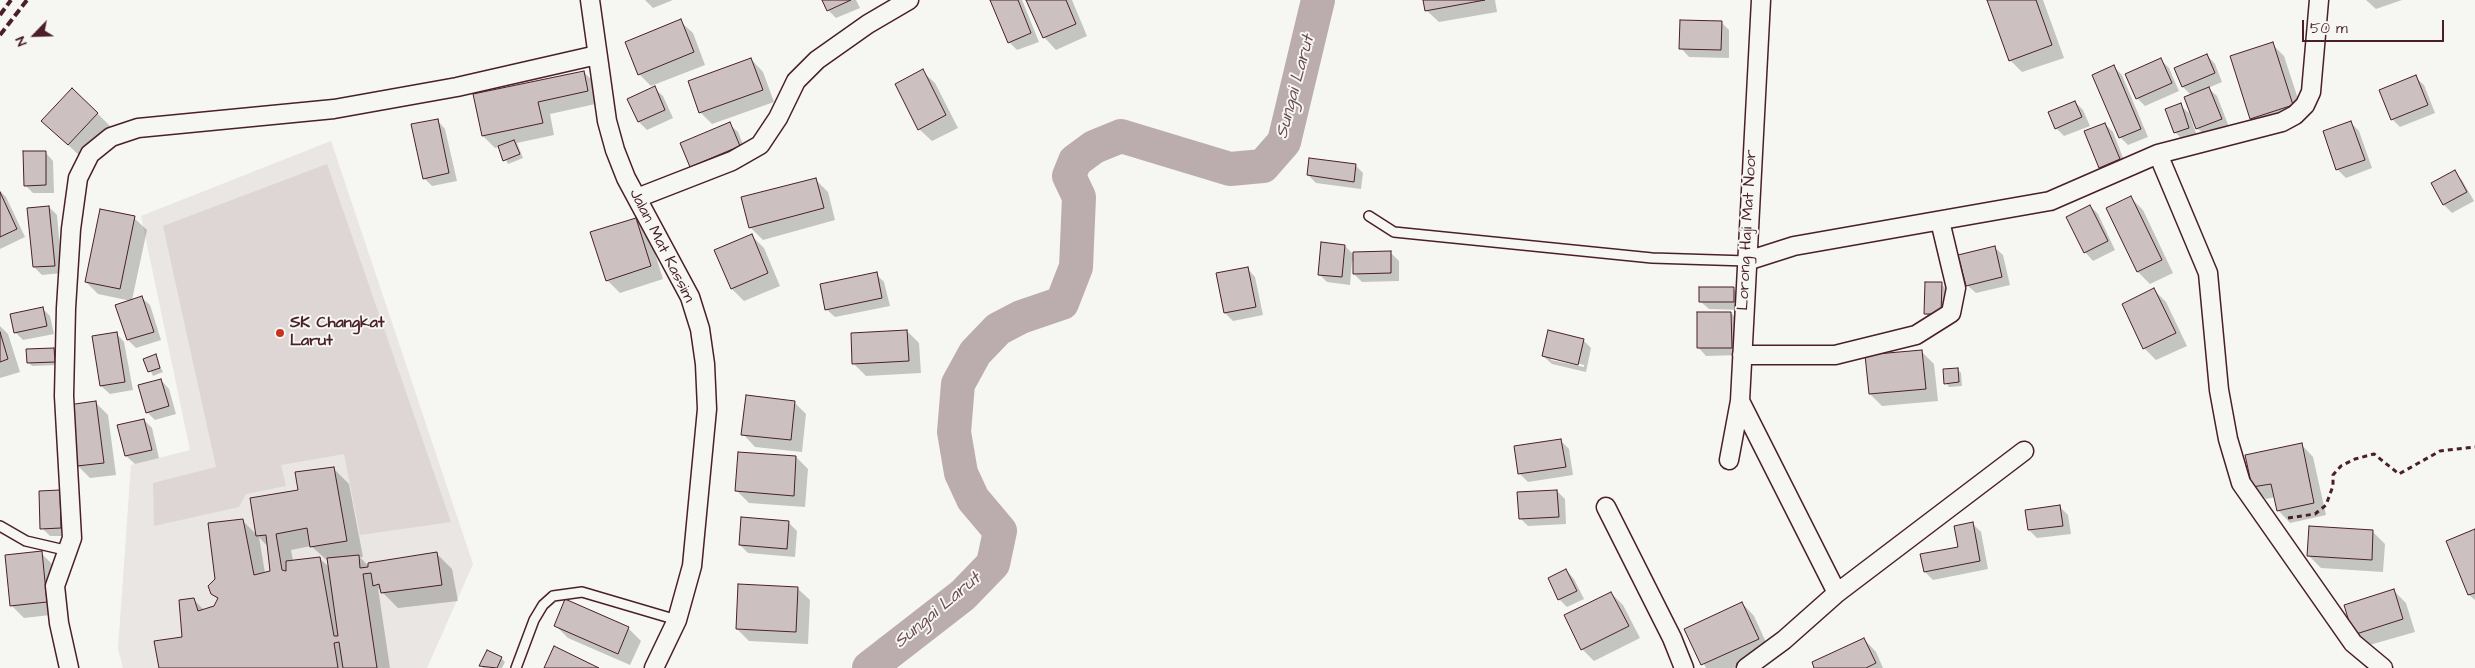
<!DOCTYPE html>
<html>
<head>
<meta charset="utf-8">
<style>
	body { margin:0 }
	#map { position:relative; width:2475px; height:668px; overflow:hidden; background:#f6f6f2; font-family:"Architects Daughter",sans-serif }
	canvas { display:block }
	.north { position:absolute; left:10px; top:10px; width:50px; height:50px; -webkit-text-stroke:4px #f6f6f2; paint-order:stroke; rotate:246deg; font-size:14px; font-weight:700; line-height:20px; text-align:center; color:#4a1f2b }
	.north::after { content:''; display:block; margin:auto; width:18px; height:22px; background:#4a1f2b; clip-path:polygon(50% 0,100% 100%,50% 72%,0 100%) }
	.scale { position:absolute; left:2302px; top:20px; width:142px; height:22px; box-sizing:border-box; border:2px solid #4a1f2b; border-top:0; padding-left:6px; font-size:15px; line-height:18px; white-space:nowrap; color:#4a1f2b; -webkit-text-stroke:4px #f6f6f2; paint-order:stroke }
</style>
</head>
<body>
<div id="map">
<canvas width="2475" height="668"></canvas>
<div class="north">N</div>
<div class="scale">50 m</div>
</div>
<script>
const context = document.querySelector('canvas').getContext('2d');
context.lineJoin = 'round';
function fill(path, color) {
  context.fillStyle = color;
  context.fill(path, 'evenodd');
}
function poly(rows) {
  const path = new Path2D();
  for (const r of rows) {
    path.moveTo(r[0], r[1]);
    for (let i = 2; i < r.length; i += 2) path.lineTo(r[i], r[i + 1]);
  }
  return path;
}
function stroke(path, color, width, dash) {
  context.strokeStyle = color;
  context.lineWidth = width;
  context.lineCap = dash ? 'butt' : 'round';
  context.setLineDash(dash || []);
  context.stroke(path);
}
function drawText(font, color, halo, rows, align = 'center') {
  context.font = font + ' "Architects Daughter",sans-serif';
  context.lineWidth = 4;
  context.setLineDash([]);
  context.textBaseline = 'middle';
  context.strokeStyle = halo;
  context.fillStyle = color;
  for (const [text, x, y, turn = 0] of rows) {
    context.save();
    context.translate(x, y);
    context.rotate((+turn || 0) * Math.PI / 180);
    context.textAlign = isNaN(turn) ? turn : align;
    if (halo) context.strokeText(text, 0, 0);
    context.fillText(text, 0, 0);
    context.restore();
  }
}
fill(poly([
	[331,141,473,564,427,668,123,668,118,649,131,465,190,450,141,216]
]), '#e9e6e3');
fill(poly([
	[327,164,451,522,360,535,344,454,281,465,286,486,246,494,239,507,154,526,153,483,216,467,163,226]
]), '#ddd6d5');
fill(poly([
	[645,0,673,0,653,8],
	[823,0,856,0,860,8,836,18,828,10],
	[991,0,1022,0,1039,42,1017,50,1009,42],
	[1027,0,1072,0,1087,36,1056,50,1044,37],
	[1425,0,1495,0,1497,12,1439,22,1426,10],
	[1988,0,2043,0,2064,58,2022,72,2010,60],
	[2366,0,2402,0,2376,9],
	[680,21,693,33,705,65,651,86,639,74],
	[1721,22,1729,30,1729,58,1689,57,1681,48],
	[2272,44,2284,56,2304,117,2263,130,2251,118],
	[2207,55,2215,64,2222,82,2208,88,2217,96,2229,127,2206,136,2197,128,2191,95,2183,87,2175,69],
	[751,59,763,72,774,102,712,124,700,112],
	[2161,60,2169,68,2179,91,2145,106,2137,98],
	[2114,67,2122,75,2148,137,2128,145,2120,137],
	[922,71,935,83,958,128,932,141,919,129],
	[584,72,596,85,600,103,550,114,554,135,517,143,523,158,508,164,499,147,495,148,483,136],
	[2415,77,2424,85,2435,113,2400,127,2392,119],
	[654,88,663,96,673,118,647,130,639,122,629,100],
	[2075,102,2083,110,2090,126,2064,136,2056,128],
	[2180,105,2189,113,2197,136,2183,140,2175,132],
	[97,113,110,126,81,157,55,133],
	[437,120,445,129,457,181,432,186,424,178],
	[2351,123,2359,131,2372,168,2346,178,2337,169],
	[729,124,738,132,747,154,699,174,691,166],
	[2105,124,2113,132,2127,168,2108,175,2100,167],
	[45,152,53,161,54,193,33,193,25,185],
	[1355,165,1363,173,1361,189,1316,183,1308,175],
	[2454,172,2462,180,2474,201,2452,213,2444,205,2433,184],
	[815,179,828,192,835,220,763,240,750,227],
	[0,191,6,197,25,237,0,249],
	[2131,198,2143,210,2173,273,2150,284,2138,272,2108,209],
	[2090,206,2098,214,2115,250,2093,261,2085,252],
	[49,207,57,215,62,273,42,275,34,267],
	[134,218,147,230,132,300,141,297,150,305,161,340,136,348,128,340,116,306,131,301,98,294,86,282],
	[635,219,648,231,663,279,620,293,607,280],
	[751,235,764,248,780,286,744,301,732,289],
	[1345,246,1354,255,1390,252,1399,261,1399,281,1362,282,1354,274,1354,261,1352,261,1350,285,1327,282,1319,274],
	[1994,247,2003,255,2010,285,1976,293,1967,285],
	[1247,268,1255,277,1263,315,1233,321,1225,313,1218,274],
	[876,274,884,282,890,306,835,317,826,309],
	[1941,284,1949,292,1949,322,1934,322,1925,313],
	[1733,289,1742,297,1741,310,1709,309,1700,301],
	[2154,290,2166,302,2187,346,2156,360,2144,348],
	[42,308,50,316,54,334,23,340,15,332],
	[1731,313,1739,321,1739,355,1706,356,1698,347],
	[0,326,8,334,20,372,0,378],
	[907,331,919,343,921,373,866,376,854,364],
	[116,333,124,342,133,390,110,394,101,386],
	[1583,340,1591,348,1586,372,1552,364,1543,356],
	[1551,357,1584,365,1584,367,1551,360],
	[54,349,57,353,58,365,32,366,28,362],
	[1922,352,1934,364,1938,401,1882,406,1870,394],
	[155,356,163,372,153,376,145,359],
	[1957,369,1961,373,1962,386,1949,387,1946,383],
	[161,380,169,389,176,414,155,420,147,412],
	[95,402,108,415,116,475,90,478,78,466],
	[794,402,806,414,802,452,755,447,743,434],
	[144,420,152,428,159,458,135,464,126,456],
	[1561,441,1569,449,1573,475,1528,482,1519,473],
	[2301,444,2313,457,2326,515,2290,523,2278,510,2275,497,2266,499,2253,487],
	[796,457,808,469,805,507,749,503,737,491],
	[333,468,349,484,363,557,360,557,369,567,436,553,452,569,458,601,398,608,378,588,390,668,160,668,183,638,193,599,204,610,214,607,219,600,212,594,217,579,243,521,257,535,299,491],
	[259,537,268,547,271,572,265,573],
	[311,546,329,562,330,568,319,558,293,561,291,550],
	[1557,491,1565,499,1566,524,1528,526,1520,518],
	[60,492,68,500,69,536,50,536,42,528],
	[2060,507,2068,515,2071,534,2037,538,2029,530],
	[789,523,797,531,795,557,748,553,740,545],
	[1973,524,1981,532,1988,569,1933,580,1925,572,1960,548],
	[2475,531,2475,600,2469,595],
	[2373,532,2385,544,2383,572,2321,568,2308,555],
	[41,553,53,565,59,614,24,618,12,606],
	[1566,570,1574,579,1584,599,1567,607,1559,599],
	[797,588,810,600,808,644,749,641,737,629],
	[2394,591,2406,603,2415,632,2366,646,2354,634],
	[1611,593,1623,605,1640,638,1594,661,1582,649],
	[566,601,629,629,641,641,630,665,568,638,555,625],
	[1742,603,1754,616,1770,651,1734,668,1706,668,1686,629],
	[1864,639,1876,652,1883,668,1816,668],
	[501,658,505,662,502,668,483,668,481,666]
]), '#0003');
stroke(poly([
	[869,668,963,595,993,564,1000,531,973,499,961,473,954,432,958,384,975,353,998,329,1021,317,1062,303,1076,267,1079,197,1069,176,1075,161,1094,147,1121,136,1230,169,1263,166,1284,142,1318,0]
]), '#bbadae', 34);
const building = poly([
	[822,0,851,0,827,11,822,0],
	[990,0,1018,0,1031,33,1008,43,990,0],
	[1026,0,1066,0,1076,24,1043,38,1026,0],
	[1423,0,1485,0,1425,11,1423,0],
	[1987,0,2036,0,2052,45,2009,61,1987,0],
	[681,19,694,52,638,75,625,42,681,19],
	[1680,20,1722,21,1721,50,1679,49,1680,20],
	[2273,42,2293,105,2250,119,2230,56,2273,42],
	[2207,54,2215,73,2182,87,2174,68,2207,54],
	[751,58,763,90,699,113,688,81,751,58],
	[2161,58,2172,83,2136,99,2125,74,2161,58],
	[2114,65,2141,129,2119,138,2092,75,2114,65],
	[923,69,946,115,918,130,895,84,923,69],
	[584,71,588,91,538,102,543,123,482,136,473,94,584,71],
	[2416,75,2428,105,2391,120,2379,90,2416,75],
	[655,86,665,110,638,122,627,99,655,86],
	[2209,87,2222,119,2196,129,2184,97,2209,87],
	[72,88,98,113,68,145,41,121,72,88],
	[2075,101,2082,117,2055,129,2048,112,2075,101],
	[2181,103,2189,128,2174,133,2165,109,2181,103],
	[438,119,449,173,423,179,411,124,438,119],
	[2351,121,2365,160,2336,170,2323,131,2351,121],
	[730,122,740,146,690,167,680,143,730,122],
	[2105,123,2120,159,2099,168,2084,131,2105,123],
	[514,140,520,154,503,161,498,146,514,140],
	[23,151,46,151,46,185,24,186,23,151],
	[1309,158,1356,164,1354,182,1307,175,1309,158],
	[2455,170,2467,192,2443,205,2431,183,2455,170],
	[816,178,824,208,749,228,741,197,816,178],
	[0,192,17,229,0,237,0,192],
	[2131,196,2162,260,2137,272,2106,208,2131,196],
	[2090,205,2108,241,2084,253,2066,217,2090,205],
	[49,206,55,266,33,267,27,208,49,206],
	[100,209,135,216,120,289,85,282,100,209],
	[636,218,651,266,606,281,590,232,636,218],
	[752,234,768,273,731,289,714,250,752,234],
	[1321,242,1345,245,1342,277,1318,275,1321,242],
	[1995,246,2002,277,1966,286,1958,255,1995,246],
	[1391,251,1391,273,1353,274,1353,252,1391,251],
	[1248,267,1256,307,1224,313,1216,273,1248,267],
	[877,272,882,298,825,310,820,284,877,272],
	[1925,282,1942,282,1941,314,1924,314,1925,282],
	[1699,287,1734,287,1734,302,1699,302,1699,287],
	[2154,288,2176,333,2143,349,2122,304,2154,288],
	[142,296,154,332,127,340,115,305,142,296],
	[43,307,47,326,14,333,10,314,43,307],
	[1697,312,1731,312,1732,348,1697,348,1697,312],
	[907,330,909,361,852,364,851,333,907,330],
	[1548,330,1584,339,1578,365,1542,356,1548,330],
	[0,332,8,359,0,362,0,332],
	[117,332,125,382,100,386,92,336,117,332],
	[54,348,55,362,27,363,26,349,54,348],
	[1922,350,1926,389,1869,394,1865,355,1922,350],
	[156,354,160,368,148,372,143,359,156,354],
	[1958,368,1959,382,1944,384,1943,369,1958,368],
	[161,379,169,406,146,413,138,385,161,379],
	[746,395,795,401,791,440,741,435,746,395],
	[96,401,104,463,77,466,68,405,96,401],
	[144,419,152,450,125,456,117,425,144,419],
	[1561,439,1566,467,1518,474,1514,446,1561,439],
	[2302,443,2314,503,2277,511,2271,484,2252,487,2245,455,2302,443],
	[738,452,796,456,794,496,735,491,738,452],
	[334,467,347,541,310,547,307,528,276,534,282,570,286,571,286,561,320,557,334,636,338,636,327,558,359,555,360,568,368,567,368,563,437,552,442,585,381,593,379,584,373,586,371,573,363,574,377,668,343,668,339,642,334,643,338,668,159,668,154,641,182,637,179,600,194,598,198,611,214,606,218,598,211,594,208,586,215,579,208,523,243,519,254,575,270,571,266,535,256,536,250,498,298,490,295,472,334,467],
	[60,490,61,528,40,529,39,491,60,490],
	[1557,490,1559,517,1519,519,1517,492,1557,490],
	[2060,505,2063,526,2028,530,2025,510,2060,505],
	[741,517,789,521,787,549,739,545,741,517],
	[1973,522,1980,561,1924,572,1920,554,1958,547,1954,526,1973,522],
	[2309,526,2373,530,2372,560,2307,556,2309,526],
	[2475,529,2475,593,2468,595,2446,541,2475,529],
	[42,551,47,602,10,606,5,555,42,551],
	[1566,569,1577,591,1558,600,1548,578,1566,569],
	[738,584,798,587,796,632,736,629,738,584],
	[2394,589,2403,619,2353,635,2344,605,2394,589],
	[1611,592,1629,626,1581,650,1564,615,1611,592],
	[565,599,629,627,618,654,554,626,565,599],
	[1742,602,1759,639,1701,665,1684,629,1742,602],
	[1864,638,1876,663,1866,668,1814,668,1812,662,1864,638],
	[554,646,599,668,544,668,554,646],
	[487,650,502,657,497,668,479,666,487,650]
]);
fill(building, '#ccc1c0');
stroke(building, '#4a1f2b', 1);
const lane = poly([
	[1369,216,1394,232,1652,258,1747,261],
	[0,526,26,541,69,551],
	[516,668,534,620,543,605,553,596,582,592,677,620]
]);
const street = poly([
	[590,0,607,121,615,150,626,178,690,297,700,329,705,364,707,409,692,566,677,620,654,668],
	[2158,154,2208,273,2219,390,2228,439,2241,483,2353,643,2383,668],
	[637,198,732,161,760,145,778,118,796,81,817,60,868,24,909,0],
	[1747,261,1794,246,2050,201,2158,154,2282,122,2295,115,2305,105,2311,92,2319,0],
	[1742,355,1835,355,1916,335,1951,313,1956,288,1940,221],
	[1740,401,1837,593],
	[1729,460,1740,401,1761,0],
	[1606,507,1672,638,1684,668],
	[69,668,59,623,55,586,72,538,64,396,66,308,71,229,78,178,90,154,111,137,138,128,334,109,457,87,597,55],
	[1746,668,1784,640,1837,593,2024,451]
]);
stroke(lane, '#4a1f2b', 12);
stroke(street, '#4a1f2b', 21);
stroke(poly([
	[2288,518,2315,514,2326,505,2333,486,2333,475,2341,466,2355,459,2374,454,2399,474,2440,451,2475,447]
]), '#4a1f2b', 3, [5, 4]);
stroke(lane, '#f6f6f2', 9);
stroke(street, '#f6f6f2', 18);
stroke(poly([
	[0,15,11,0],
	[0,35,27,0]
]), '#4a1f2b', 4, [8, 4]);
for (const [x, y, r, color] of [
	[280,333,5,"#c8321e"]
]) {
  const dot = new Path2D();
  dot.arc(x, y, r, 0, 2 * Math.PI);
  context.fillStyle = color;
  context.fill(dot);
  stroke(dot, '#f6f6f2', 2);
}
drawText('16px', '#4a1f2b', '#f6f6f2', [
	["Lorong Haji Mat Noor",1748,230,-87],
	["Jalan Mat Kassim",661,246,63]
]);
drawText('bold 16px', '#4a1f2b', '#f6f6f2', [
	["SK Changkat",290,324],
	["Larut",290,342]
], 'left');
drawText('italic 18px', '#6c4a52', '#f6f6f2', [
	["Sungai Larut",1296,87,-75],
	["Sungai Larut",938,611,-40]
]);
</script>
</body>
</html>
